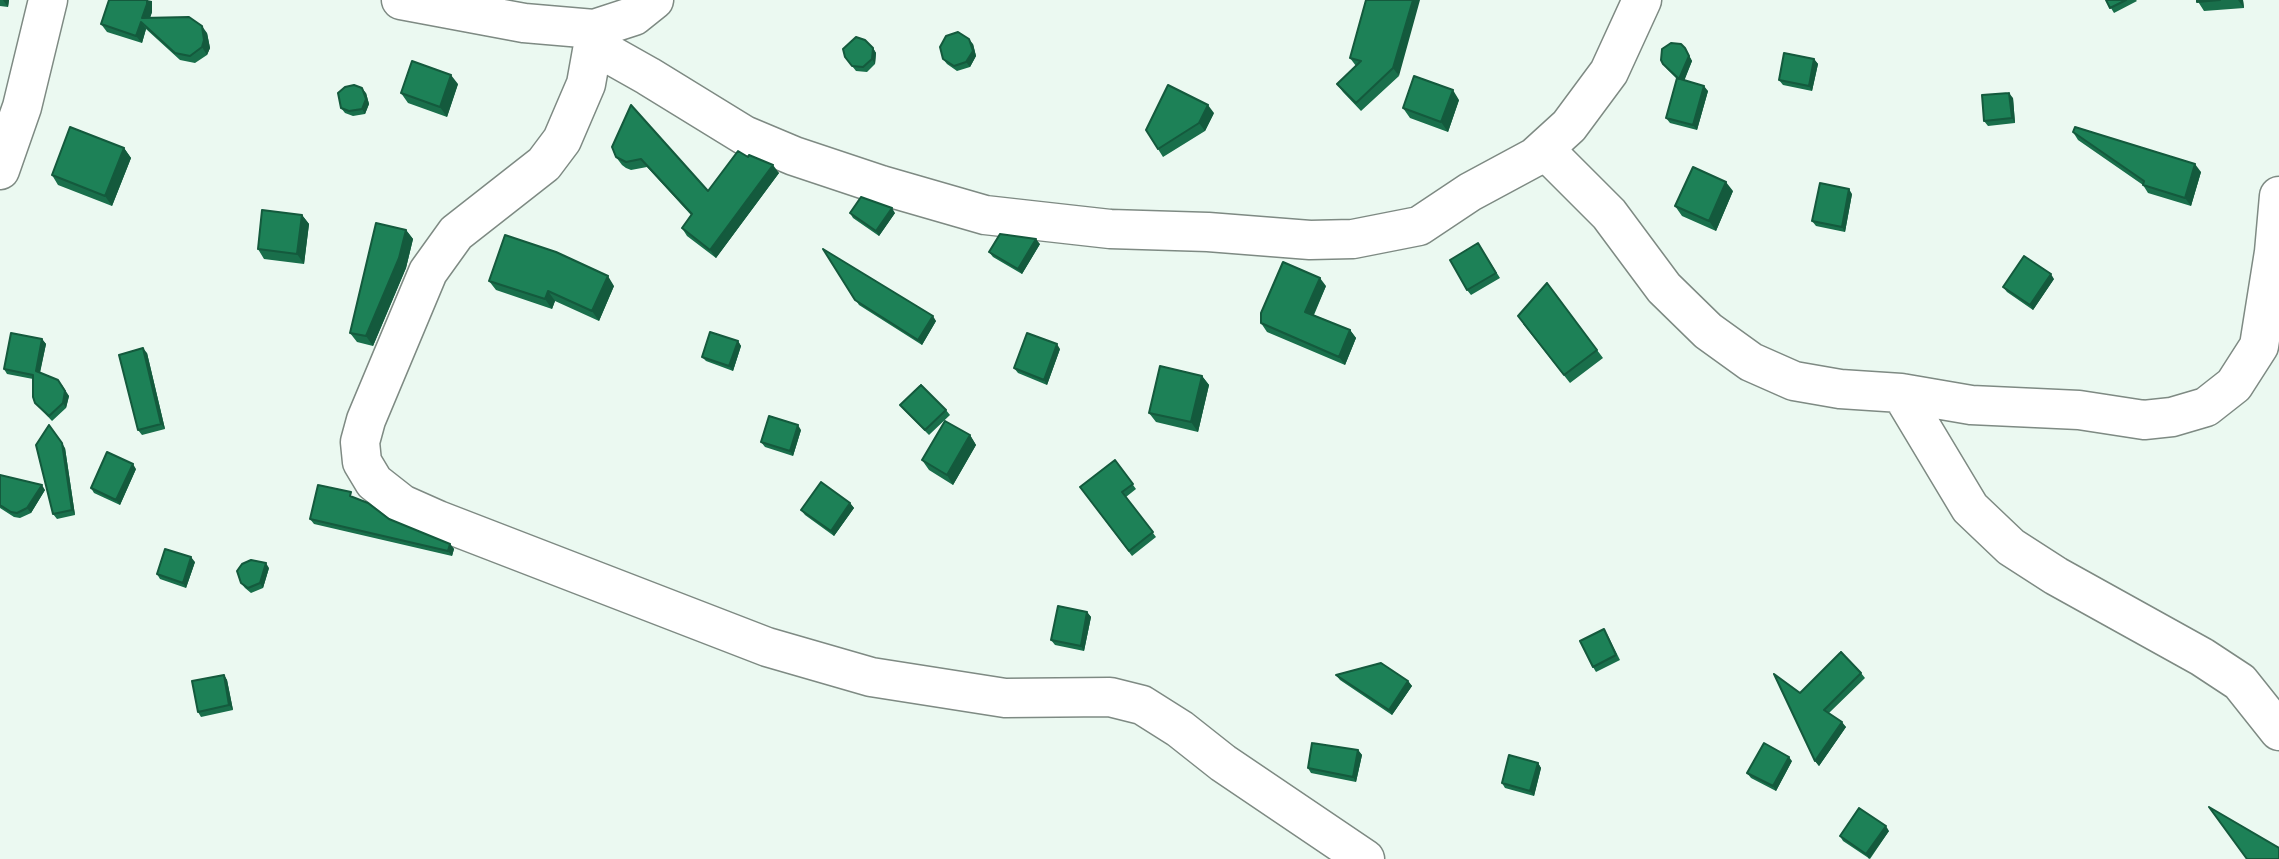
<!DOCTYPE html>
<html>
<head>
<meta charset="utf-8">
<style>
	body { margin:0 }
	canvas { display:block; background:#ebf9f1 }
</style>
</head>
<body>
<canvas width="2279" height="859"></canvas>
<script>
const context = document.querySelector('canvas').getContext('2d');
context.lineJoin = 'round';
function poly(rows) {
  const path = new Path2D();
  for (const r of rows) {
    path.moveTo(r[0], r[1]);
    for (let i = 2; i < r.length; i += 2) path.lineTo(r[i], r[i + 1]);
  }
  return path;
}
function stroke(path, color, width, dash) {
  context.strokeStyle = color;
  context.lineWidth = width;
  context.lineCap = dash ? 'butt' : 'round';
  context.setLineDash(dash || []);
  context.stroke(path);
}
function fill(path, color) {
  context.fillStyle = color;
  context.fill(path, 'evenodd');
}
const minor = poly([
	[401,0,524,23,594,29,634,16,654,0],
	[594,29,593,45,586,84,562,140,544,164,456,233,428,272,366,420,360,442,362,462,374,482,402,504,438,520,767,647,871,677,1005,698,1110,697,1142,705,1180,729,1223,763,1365,859],
	[593,45,648,76,744,135,794,156,881,185,985,215,1110,229,1208,232,1310,240,1353,239,1419,226,1470,192,1535,157,1569,126,1609,72,1642,0],
	[1544,149,1609,214,1664,288,1708,331,1751,362,1794,381,1840,389,1901,393,1971,405,2079,410,2144,420,2172,417,2206,407,2234,385,2259,346,2274,252,2279,196],
	[0,170,22,107,48,0],
	[1901,393,1970,508,2011,547,2056,576,2202,657,2240,682,2279,731]
]);
stroke(minor, '#7e8a83', 41);
stroke(minor, '#fff', 38);
fill(poly([
	[0,0,9,0,8,7,0,6],
	[1366,0,1399,76,1361,111,1343,92,1337,84,1356,66,1350,58],
	[2106,0,2136,0,2137,1,2114,13],
	[2197,0,2243,0,2244,8,2204,11],
	[152,1,152,12,150,18,207,33,210,48,207,55,195,63,180,60,146,29,142,43,107,32,101,24],
	[973,44,976,56,970,67,957,71,947,64,943,59],
	[873,48,876,53,875,64,867,72,856,71,845,57],
	[1685,48,1692,61,1684,80,1708,91,1697,130,1670,123,1666,118,1677,79,1667,69,1663,64],
	[1814,59,1818,64,1812,91,1783,85,1779,80],
	[458,84,447,117,408,103,401,93],
	[366,93,369,104,365,114,353,116,345,113,341,108],
	[2013,98,2015,123,1988,126,1984,121],
	[1459,100,1448,132,1410,118,1403,108],
	[631,105,708,191,748,157,779,173,716,258,687,236,682,228,691,215,647,167,631,170,626,168,622,165,616,157],
	[1214,113,1205,131,1163,157,1158,149],
	[2073,132,2201,172,2191,206,2148,193,2143,185,2078,140],
	[124,148,131,158,112,206,58,185,52,175],
	[1733,191,1716,231,1682,216,1675,206],
	[1852,194,1845,232,1816,226,1812,221],
	[850,213,895,213,879,236,853,218],
	[302,215,309,224,304,264,264,259,258,249],
	[406,230,413,239,406,268,373,346,357,342,350,333],
	[1478,243,1500,278,1471,295,1467,290],
	[1040,244,1022,274,993,257,989,252],
	[823,249,936,321,922,345,859,305],
	[2054,279,2033,310,2007,292,2003,287],
	[489,281,614,286,599,321,555,301,552,309,496,290],
	[1547,283,1603,358,1570,383,1523,324],
	[1326,286,1314,315,1350,330,1356,338,1345,365,1267,332,1261,323],
	[42,339,46,344,40,373,69,396,66,408,52,421,35,403,33,379,7,374,4,369],
	[738,341,741,346,733,371,706,361,702,357],
	[1060,349,1047,385,1018,373,1014,368],
	[147,353,165,429,142,435,138,430],
	[1202,376,1209,385,1198,432,1156,422,1149,413],
	[900,405,946,410,950,415,929,435,904,410],
	[801,430,793,456,765,447,761,442],
	[970,435,976,445,953,485,929,470,922,460],
	[65,448,75,515,57,519,53,514],
	[1115,460,1136,489,1126,497,1156,537,1132,556,1080,487],
	[136,469,120,505,94,493,91,488],
	[0,475,45,490,31,513,20,518,14,517,0,508],
	[354,497,389,519,450,544,454,549,452,556,314,524,310,519],
	[850,503,854,508,834,536,805,515,801,510],
	[195,562,186,588,160,579,157,574],
	[269,568,263,588,251,593,245,588,241,583],
	[1087,612,1091,617,1084,651,1055,645,1051,640],
	[1607,634,1620,660,1596,672,1593,667],
	[1861,673,1865,678,1829,713,1846,727,1819,766,1815,761,1800,693],
	[224,675,227,680,233,710,201,717,198,712],
	[1336,675,1408,681,1412,686,1392,715,1340,680],
	[1358,750,1362,755,1356,782,1311,773,1308,768],
	[1792,761,1776,791,1751,778,1747,773],
	[1538,763,1541,768,1534,796,1505,788,1502,783],
	[1889,831,1870,859,1843,841,1840,836]
]), '#196f4b');
fill(poly([
	[3,0,9,0,8,7],
	[147,0,152,1,152,12,147,26,142,18],
	[1413,0,1420,0,1399,76,1393,68],
	[2238,0,2243,0,2244,8],
	[141,22,146,29,142,43,136,36],
	[202,26,207,33,210,48,207,55,202,47],
	[969,39,973,44,976,56,970,67,966,62],
	[873,48,876,53,875,64,872,59],
	[1685,48,1692,61,1683,84,1679,79],
	[1814,59,1818,64,1812,91,1809,86],
	[451,75,458,84,447,117,440,107],
	[1704,86,1708,91,1697,130,1693,125],
	[362,88,366,93,369,104,365,114,362,109],
	[1453,90,1459,100,1448,132,1441,122],
	[2009,93,2013,98,2015,123,2012,118],
	[1208,105,1214,113,1205,131,1199,123],
	[124,148,131,158,112,206,105,196],
	[2195,164,2201,172,2191,206,2185,198],
	[773,165,779,173,716,258,710,250],
	[1726,182,1733,191,1716,231,1709,221],
	[1849,189,1852,194,1845,232,1842,227],
	[892,208,895,213,879,236,876,231],
	[302,215,309,224,304,264,297,254],
	[406,230,413,239,406,268,373,346,366,336],
	[1036,239,1040,244,1022,274,1018,269],
	[2051,274,2054,279,2033,310,2030,305],
	[608,276,614,286,599,321,592,311],
	[1320,278,1326,286,1311,320,1305,312],
	[548,291,555,301,552,309,545,299],
	[933,316,936,321,922,345,918,340],
	[1350,330,1356,338,1345,365,1339,357],
	[42,339,46,344,39,376,36,371],
	[738,341,741,346,733,371,729,366],
	[1057,344,1060,349,1047,385,1044,380],
	[143,348,147,353,165,429,161,424],
	[1202,376,1209,385,1198,432,1191,422],
	[62,385,69,396,66,408,63,403],
	[798,425,801,430,793,456,790,451],
	[970,435,976,445,953,485,947,475],
	[62,443,65,448,75,515,72,510],
	[133,464,136,469,120,505,116,500],
	[42,485,45,490,31,513,27,508],
	[850,503,854,508,834,536,831,531],
	[450,544,454,549,452,556,448,551],
	[191,557,195,562,186,588,183,583],
	[266,563,269,568,263,588,260,583],
	[1087,612,1091,617,1084,651,1081,646],
	[224,675,227,680,233,710,229,705],
	[1408,681,1412,686,1392,715,1389,710],
	[1842,722,1846,727,1819,766,1815,761],
	[1358,750,1362,755,1356,782,1353,777],
	[1789,757,1792,761,1776,791,1773,786],
	[1538,763,1541,768,1534,796,1530,791],
	[1886,826,1889,831,1869,859,1866,854]
]), '#145a3d');
const building = poly([
	[109,0,147,0,147,4,142,18,189,17,202,26,204,40,202,47,190,56,175,53,141,22,136,36,101,24,109,0],
	[1366,0,1413,0,1393,68,1356,103,1337,84,1361,61,1350,58,1366,0],
	[2106,0,2126,0,2110,8,2106,0],
	[2197,0,2220,0,2197,2,2197,0],
	[958,32,969,39,973,51,966,62,954,66,943,59,940,47,946,36,958,32],
	[856,37,865,40,873,48,872,59,863,67,852,66,845,57,843,49,856,37],
	[1671,43,1681,44,1685,48,1689,56,1679,79,1663,64,1661,60,1662,49,1671,43],
	[1784,53,1814,59,1809,86,1779,80,1784,53],
	[412,61,451,75,440,107,401,93,412,61],
	[1414,76,1453,90,1441,122,1403,108,1414,76],
	[1677,78,1704,86,1693,125,1666,118,1677,78],
	[354,85,362,88,366,99,362,109,349,111,341,108,338,93,345,87,354,85],
	[1168,85,1208,105,1199,123,1158,149,1146,130,1168,85],
	[2009,93,2012,118,1984,121,1982,95,2009,93],
	[631,105,708,191,738,151,748,157,749,155,773,165,710,250,682,228,692,214,641,159,626,162,616,157,612,147,631,105],
	[70,127,124,148,105,196,52,175,70,127],
	[2075,127,2195,164,2185,198,2143,185,2144,181,2073,132,2075,127],
	[1693,167,1726,182,1709,221,1675,206,1693,167],
	[1820,183,1849,189,1842,227,1812,221,1820,183],
	[861,197,892,208,876,231,850,213,861,197],
	[262,210,302,215,297,254,258,249,262,210],
	[376,223,406,230,399,258,366,336,350,333,376,223],
	[1000,234,1036,239,1018,269,989,252,1000,234],
	[505,235,556,252,608,276,592,311,548,291,545,299,489,281,505,235],
	[1478,243,1496,273,1467,290,1450,260,1478,243],
	[823,249,933,316,918,340,855,300,823,249],
	[2024,256,2051,274,2030,305,2003,287,2024,256],
	[1283,262,1320,278,1305,312,1350,330,1339,357,1261,323,1261,313,1283,262],
	[1547,283,1597,350,1564,375,1518,316,1547,283],
	[710,332,738,341,729,366,702,357,710,332],
	[11,333,42,339,36,371,58,380,65,391,63,403,49,416,35,403,33,397,33,375,4,369,11,333],
	[1027,333,1057,344,1044,380,1014,368,1027,333],
	[143,348,161,424,138,430,119,355,143,348],
	[1160,366,1202,376,1191,422,1149,413,1160,366],
	[921,385,946,410,925,430,900,405,921,385],
	[769,416,798,425,790,451,761,442,769,416],
	[945,421,970,435,947,475,922,460,945,421],
	[49,425,62,443,72,510,53,514,36,445,49,425],
	[107,452,133,464,116,500,91,488,107,452],
	[1115,460,1133,484,1122,492,1153,532,1129,551,1080,487,1115,460],
	[0,475,42,485,27,508,17,513,11,512,0,505,0,475],
	[821,482,850,503,831,531,801,510,821,482],
	[318,485,351,492,350,496,368,503,389,519,450,544,448,551,310,519,318,485],
	[165,549,191,557,183,583,157,574,165,549],
	[251,560,266,563,260,583,248,588,241,583,237,571,242,564,251,560],
	[1058,606,1087,612,1081,646,1051,640,1058,606],
	[1604,629,1616,655,1593,667,1580,641,1604,629],
	[1841,652,1861,673,1824,710,1842,722,1815,761,1774,674,1800,693,1841,652],
	[1381,663,1408,681,1389,710,1336,675,1381,663],
	[224,675,229,705,198,712,192,681,224,675],
	[1312,743,1358,750,1353,777,1308,768,1312,743],
	[1764,743,1789,757,1773,786,1747,773,1764,743],
	[1509,755,1538,763,1530,791,1502,783,1509,755],
	[2209,807,2279,848,2279,859,2247,859,2209,807],
	[1859,808,1886,826,1866,854,1840,836,1859,808]
]);
fill(building, '#1d8157');
stroke(building, '#145a3d', 2);
</script>
</body>
</html>
